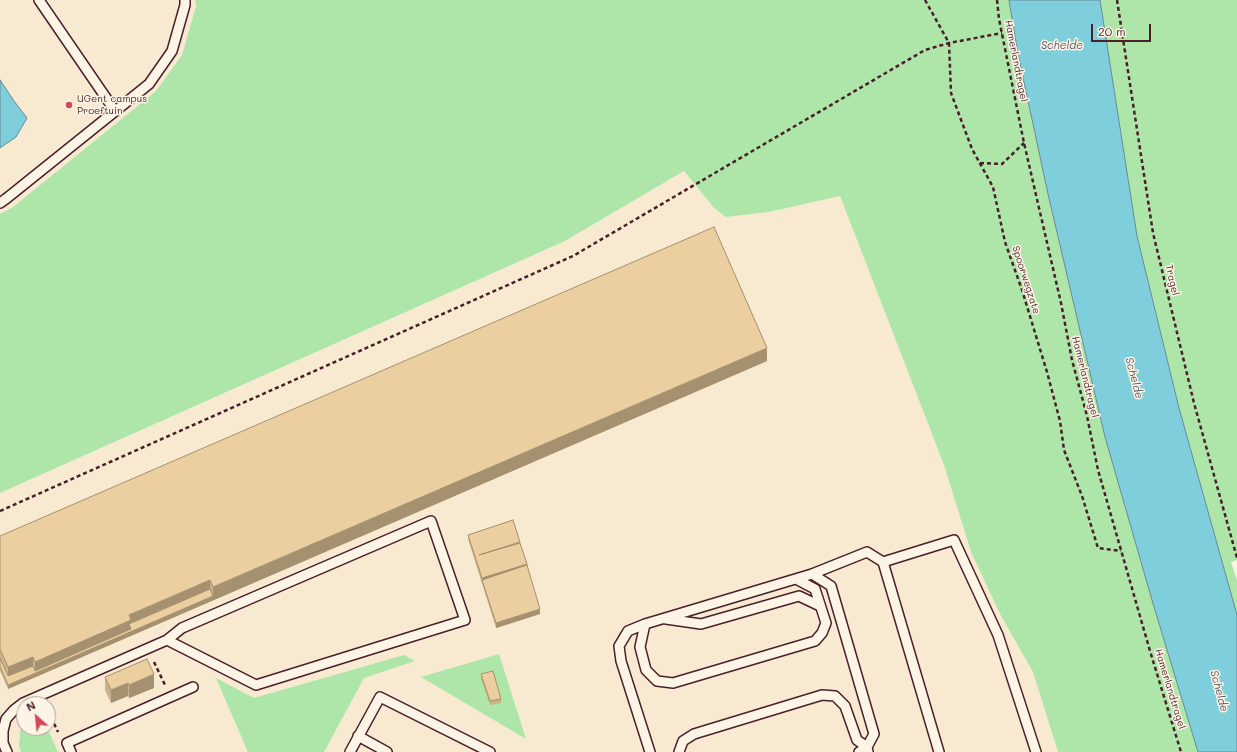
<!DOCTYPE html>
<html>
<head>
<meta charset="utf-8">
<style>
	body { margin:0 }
	#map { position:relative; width:1237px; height:752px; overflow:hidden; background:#fcf5e5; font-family:Mali,sans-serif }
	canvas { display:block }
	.north { position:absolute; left:16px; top:696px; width:40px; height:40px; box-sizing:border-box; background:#fcf5e5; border:1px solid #b59f9b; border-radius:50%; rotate:333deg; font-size:11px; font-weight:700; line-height:16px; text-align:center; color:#4a1f2b }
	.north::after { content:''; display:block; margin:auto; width:14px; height:18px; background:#d1495b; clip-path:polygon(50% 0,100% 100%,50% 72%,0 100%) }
	.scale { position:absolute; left:1091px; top:24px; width:60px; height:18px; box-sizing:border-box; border:2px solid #4a1f2b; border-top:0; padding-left:5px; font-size:12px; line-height:14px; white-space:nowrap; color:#4a1f2b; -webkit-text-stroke:3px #fcf5e5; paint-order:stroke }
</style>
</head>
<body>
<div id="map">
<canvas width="1237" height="752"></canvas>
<div class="north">N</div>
<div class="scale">20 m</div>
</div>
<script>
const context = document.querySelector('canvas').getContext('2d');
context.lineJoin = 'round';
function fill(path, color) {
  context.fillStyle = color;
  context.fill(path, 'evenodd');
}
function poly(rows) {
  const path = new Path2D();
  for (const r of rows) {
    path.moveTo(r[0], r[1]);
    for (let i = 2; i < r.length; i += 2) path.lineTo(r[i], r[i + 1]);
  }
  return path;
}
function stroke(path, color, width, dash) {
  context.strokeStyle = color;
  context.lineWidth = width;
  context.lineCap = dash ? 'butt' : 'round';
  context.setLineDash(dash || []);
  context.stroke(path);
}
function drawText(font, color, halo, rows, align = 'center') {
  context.font = font + ' Mali,sans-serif';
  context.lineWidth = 3;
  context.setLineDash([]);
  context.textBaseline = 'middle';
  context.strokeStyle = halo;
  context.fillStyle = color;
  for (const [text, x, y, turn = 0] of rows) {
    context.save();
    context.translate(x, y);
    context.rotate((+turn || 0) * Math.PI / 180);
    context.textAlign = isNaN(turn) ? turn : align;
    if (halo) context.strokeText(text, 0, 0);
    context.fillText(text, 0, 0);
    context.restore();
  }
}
fill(poly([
	[0,0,195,0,196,6,182,55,156,91,13,207,0,214],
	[684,171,714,208,726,217,769,212,840,196,944,465,971,552,1000,614,1033,672,1058,752,0,752,0,493,565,241],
	[24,704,48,704,48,728,24,728]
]), '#f7ead0');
fill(poly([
	[195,0,1009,0,1018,54,1048,194,1105,437,1154,607,1198,752,1058,752,1033,672,1000,614,971,552,944,465,840,196,769,212,726,217,714,208,684,171,565,241,0,493,0,214,13,207,156,91,182,55,196,6],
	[1100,0,1237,0,1237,560,1231,562,1237,580,1237,615,1179,408,1137,236],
	[499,654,526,739,421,677],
	[404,655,415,661,364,678,324,752,248,752,216,678,254,698],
	[24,723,24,728,47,728,58,752,21,752,19,746,21,725]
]), '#aee6a9');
const water = poly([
	[1009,0,1100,0,1137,236,1179,408,1237,615,1237,752,1198,752,1154,607,1105,437,1048,194,1018,54,1009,0],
	[0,80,14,101,27,118,16,137,0,148,0,80]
]);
fill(water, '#7fcedb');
stroke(water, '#6a8895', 1);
const service = poly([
	[39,0,115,111],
	[0,203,7,198,149,84,172,51,185,5,185,0],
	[883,562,954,540,998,635,1036,752],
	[812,574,831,586,874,734,867,747,859,752],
	[666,619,701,624,799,596,820,606],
	[645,624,640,647,646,670,657,681,673,683,815,641,822,633,826,623,815,589,796,579],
	[358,736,387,752],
	[7,752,3,743,3,731,6,719,14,710,23,703,167,640,182,628,431,521,465,620,256,685,167,640],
	[71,752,67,743,193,687],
	[350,752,380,697,490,752],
	[650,752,621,661,619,646,628,631,645,624,812,574,867,552,883,562,939,752],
	[679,752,683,741,694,734,822,695,835,696,845,706,857,740,867,747,868,752]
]);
stroke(service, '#4a1f2b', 12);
stroke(poly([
	[925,0,949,43,951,93,972,149,993,187,1005,242,1022,290,1047,372,1060,421,1064,450,1082,496,1098,548,1121,551],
	[997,0,999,19,1024,143,1061,303,1072,360,1087,416,1098,470,1150,651,1181,752],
	[1117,0,1153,233,1194,403,1237,558],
	[980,163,1002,164,1024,143],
	[0,511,573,256,925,50,949,43,1002,33],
	[154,662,165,685],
	[48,711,58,732]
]), '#4a1f2b', 2.5, [4, 3]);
stroke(service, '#fcf5e5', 9);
fill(poly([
	[767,361,8,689,0,671,0,536],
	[468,535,520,543,540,614,496,628,468,539],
	[481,674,501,699,501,703,490,705,481,679],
	[105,677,154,688,129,698,128,696,111,703,105,690]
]), '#cbb28a');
fill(poly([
	[767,348,767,361,8,689,8,685,35,673,35,662,129,615,210,580,210,594,213,596,213,587],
	[527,564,527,569,482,580,482,583,482,578],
	[540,609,540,614,496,628,496,623],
	[33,657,33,671,8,681,8,667],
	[154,674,154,688,129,698,129,685],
	[128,683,128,696,111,703,111,690]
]), '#a59170');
const building = poly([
	[714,227,767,348,213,587,210,580,129,615,131,620,35,662,33,657,8,667,0,649,0,536,714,227],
	[513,520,520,542,479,555,520,543,527,564,482,578,468,535,513,520],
	[527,565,540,609,496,623,482,580,527,565],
	[210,589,213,596,8,685,0,666,0,658,8,676,33,666,35,671,131,629,129,624,210,589],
	[147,659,154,674,129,685,128,683,111,690,105,677,147,659],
	[493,671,501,699,490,701,481,674,493,671]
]);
fill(building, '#eccfa0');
stroke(building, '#a59170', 1);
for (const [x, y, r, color] of [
	[69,105,4,"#d1495b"]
]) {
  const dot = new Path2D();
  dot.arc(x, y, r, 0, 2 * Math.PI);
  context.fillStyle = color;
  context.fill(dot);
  stroke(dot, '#fcf5e5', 1.5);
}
drawText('10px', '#4a1f2b', '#fcf5e5', [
	["Hamerlandtragel",1016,61,79],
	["Spoorwegzate",1026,280,72],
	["Tragel",1172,280,77],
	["Hamerlandtragel",1085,377,76],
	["Hamerlandtragel",1170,689,73]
]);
drawText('10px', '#4a1f2b', '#fcf5e5', [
	["UGent campus",77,99],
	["Proeftuin",77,111]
], 'left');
drawText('italic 11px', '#5a5460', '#fcf5e5', [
	["Schelde",1062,46],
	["Schelde",1134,378,75],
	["Schelde",1219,691,75]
]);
</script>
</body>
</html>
